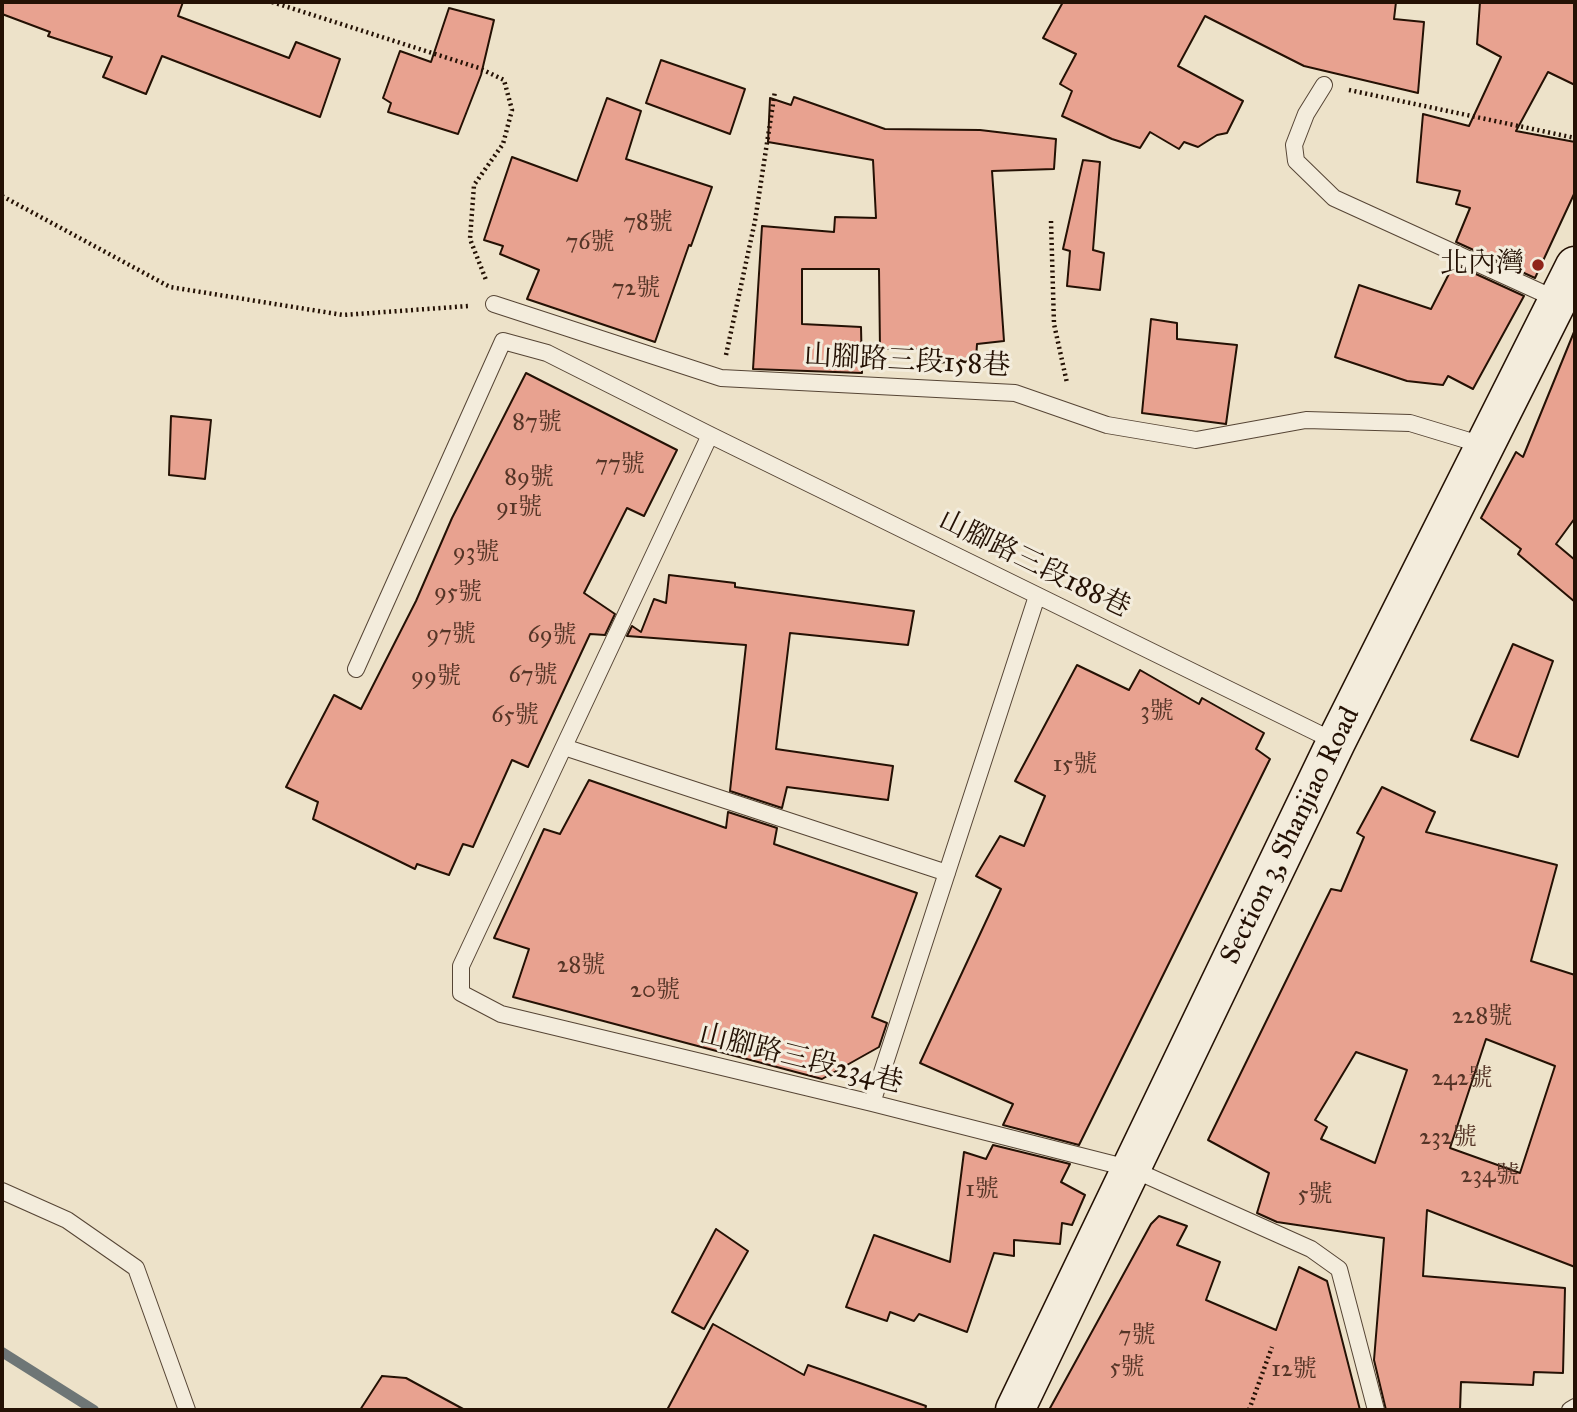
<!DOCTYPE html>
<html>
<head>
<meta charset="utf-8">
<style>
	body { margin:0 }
	#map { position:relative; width:1577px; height:1412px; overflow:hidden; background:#ede2c9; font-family:"IM FELL Great Primer",serif }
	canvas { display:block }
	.frame { position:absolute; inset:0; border:4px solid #241104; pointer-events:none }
</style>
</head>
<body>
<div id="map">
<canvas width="1577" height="1412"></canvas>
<div class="frame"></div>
</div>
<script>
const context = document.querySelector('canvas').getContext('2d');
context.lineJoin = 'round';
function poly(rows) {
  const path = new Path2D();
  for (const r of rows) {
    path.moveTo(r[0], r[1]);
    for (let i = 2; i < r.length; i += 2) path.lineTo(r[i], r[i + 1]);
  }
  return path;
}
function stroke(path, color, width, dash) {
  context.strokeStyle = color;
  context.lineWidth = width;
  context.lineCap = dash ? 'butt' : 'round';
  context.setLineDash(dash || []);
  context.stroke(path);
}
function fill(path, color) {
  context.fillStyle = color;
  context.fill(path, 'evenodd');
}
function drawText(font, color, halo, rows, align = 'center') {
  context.font = font + ' "IM FELL Great Primer","Noto Serif TC",serif';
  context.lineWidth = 6;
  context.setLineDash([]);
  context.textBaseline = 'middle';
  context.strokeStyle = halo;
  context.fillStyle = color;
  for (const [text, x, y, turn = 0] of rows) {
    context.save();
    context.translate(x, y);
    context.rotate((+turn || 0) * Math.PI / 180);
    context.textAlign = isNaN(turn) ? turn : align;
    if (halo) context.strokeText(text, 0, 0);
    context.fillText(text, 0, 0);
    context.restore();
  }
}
stroke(poly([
	[2,1352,94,1410]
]), '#6e7676', 10);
const building = poly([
	[2,2,183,2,178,16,289,58,296,42,340,59,320,117,162,56,146,94,103,77,112,57,48,36,50,32,2,14,2,2],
	[1063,2,1396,2,1394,19,1424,22,1418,93,1304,66,1205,16,1178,66,1243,101,1227,133,1217,135,1198,147,1184,142,1179,149,1150,132,1140,148,1112,139,1062,116,1072,91,1060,84,1076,54,1043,38,1063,2],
	[1480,2,1575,2,1575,85,1548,72,1516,131,1575,142,1575,192,1535,278,1456,242,1470,208,1456,204,1460,191,1417,182,1423,114,1469,126,1501,57,1477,44,1480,2],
	[449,8,494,20,481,75,458,134,388,112,391,103,383,98,400,51,431,62,449,8],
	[661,60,745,89,730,134,646,103,661,60],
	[794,97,885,129,980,130,1056,139,1054,169,992,171,1004,341,977,344,976,360,922,364,919,349,880,349,879,269,802,269,802,324,861,327,862,373,753,369,762,226,834,232,835,217,876,218,873,160,768,142,770,98,791,105,794,97],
	[607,98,641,111,626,159,712,187,691,246,689,245,655,342,527,299,539,270,500,254,503,246,484,240,512,157,577,181,607,98],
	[1083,160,1100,162,1093,250,1104,253,1100,290,1067,286,1070,251,1063,249,1083,160],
	[1454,264,1524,296,1473,389,1448,376,1443,385,1407,381,1335,357,1359,285,1431,309,1454,264],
	[1151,319,1177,323,1177,339,1237,345,1226,424,1142,413,1151,319],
	[1574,332,1575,518,1556,544,1575,560,1575,602,1518,554,1521,549,1481,518,1516,452,1523,457,1574,332],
	[526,373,677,450,644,516,627,508,584,593,615,614,605,635,590,634,528,767,512,760,473,847,463,844,449,875,417,864,415,869,313,819,318,802,286,787,334,695,361,709,416,601,452,518,526,373],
	[171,416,211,420,205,479,169,475,171,416],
	[669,575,735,583,735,587,914,611,908,645,790,633,776,749,893,766,888,800,787,787,782,808,730,791,746,645,627,636,632,626,641,632,654,599,666,603,669,575],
	[1513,644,1553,661,1518,757,1471,740,1513,644],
	[1077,665,1129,690,1140,670,1199,704,1202,698,1264,733,1256,749,1270,759,1079,1145,1003,1125,1013,1104,920,1063,1001,889,976,876,1000,836,1024,846,1045,796,1015,781,1077,665],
	[589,780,726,828,728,812,777,828,774,844,917,893,872,1017,887,1023,879,1047,822,1079,513,997,529,949,494,938,544,829,560,834,589,780],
	[1382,787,1435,812,1426,832,1557,865,1531,961,1575,975,1575,1267,1427,1210,1423,1276,1565,1288,1563,1373,1534,1372,1533,1385,1461,1382,1460,1410,1386,1410,1374,1360,1384,1238,1277,1222,1257,1213,1269,1173,1208,1140,1331,889,1341,891,1364,837,1357,833,1382,787],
	[1486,1039,1555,1066,1520,1173,1450,1148,1486,1039],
	[1356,1052,1407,1070,1375,1163,1321,1139,1327,1127,1315,1120,1356,1052],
	[993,1145,1070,1164,1061,1182,1085,1195,1072,1225,1062,1223,1060,1244,1014,1240,1014,1256,994,1253,967,1332,919,1314,914,1321,890,1312,887,1321,846,1307,874,1235,950,1262,964,1152,986,1159,993,1145],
	[1159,1216,1187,1226,1177,1245,1220,1262,1206,1300,1276,1330,1299,1267,1327,1281,1360,1410,1049,1410,1151,1224,1159,1216],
	[716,1229,748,1251,704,1329,672,1312,716,1229],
	[713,1324,804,1375,808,1365,926,1406,925,1410,667,1410,713,1324],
	[382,1376,406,1378,465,1410,360,1410,382,1376]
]);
fill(building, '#e8a290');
stroke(building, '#241104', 2);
const service = poly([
	[1324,85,1306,114,1294,145,1296,161,1334,198,1558,300],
	[494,304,721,378,1015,393,1107,425,1196,440,1306,420,1410,423,1486,446],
	[710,435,461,966,461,993,501,1014,872,1103,1132,1169,1311,1249,1339,1269,1376,1410],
	[356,669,503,341,547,353,710,435,1336,742],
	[564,747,947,873],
	[872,1103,1037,596],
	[2,1191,67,1220,136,1268,187,1410],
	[1570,1410,1575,1407]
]);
const secondary = poly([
	[1015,1410,1336,742,1575,266]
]);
stroke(service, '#564535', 18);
stroke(secondary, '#241104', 41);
stroke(poly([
	[272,2,479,68,504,80,512,110,503,144,474,185,470,239,486,280],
	[1349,90,1575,138],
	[2,196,170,287,343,315,469,306],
	[1051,221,1054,324,1067,383],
	[726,355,755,221,775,91],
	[1249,1410,1272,1347]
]), '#241104', 4.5, [2, 3.5]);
stroke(service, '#f3ecdc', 16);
stroke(secondary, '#f3ecdc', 38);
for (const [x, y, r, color] of [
	[1538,265,7,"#8f2418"]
]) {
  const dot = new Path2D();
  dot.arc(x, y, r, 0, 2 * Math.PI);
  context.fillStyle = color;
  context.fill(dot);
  stroke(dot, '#f3ecdc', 2.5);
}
drawText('24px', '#553527', null, [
	["78號",648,223],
	["76號",590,243],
	["72號",636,289],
	["87號",537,423],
	["77號",620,465],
	["89號",529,478],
	["91號",519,508],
	["93號",476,553],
	["95號",458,593],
	["97號",451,635],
	["69號",552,636],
	["67號",533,676],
	["99號",436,677],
	["3號",1157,712],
	["65號",515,716],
	["15號",1075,765],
	["28號",581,966],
	["20號",655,991],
	["228號",1482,1017],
	["242號",1462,1079],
	["232號",1448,1138],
	["234號",1490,1176],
	["1號",982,1190],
	["5號",1315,1195],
	["7號",1137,1336],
	["5號",1127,1368],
	["12號",1294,1370]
]);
drawText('28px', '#241104', '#f3ecdc', [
	["北內灣",1524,265]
], 'right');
drawText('28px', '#241104', '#f3ecdc', [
	["山腳路三段158巷",907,362,3],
	["山腳路三段188巷",1034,565,26],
	["Section 3, Shanjiao Road",1291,836,-64],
	["山腳路三段234巷",801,1060,14]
]);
</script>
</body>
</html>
